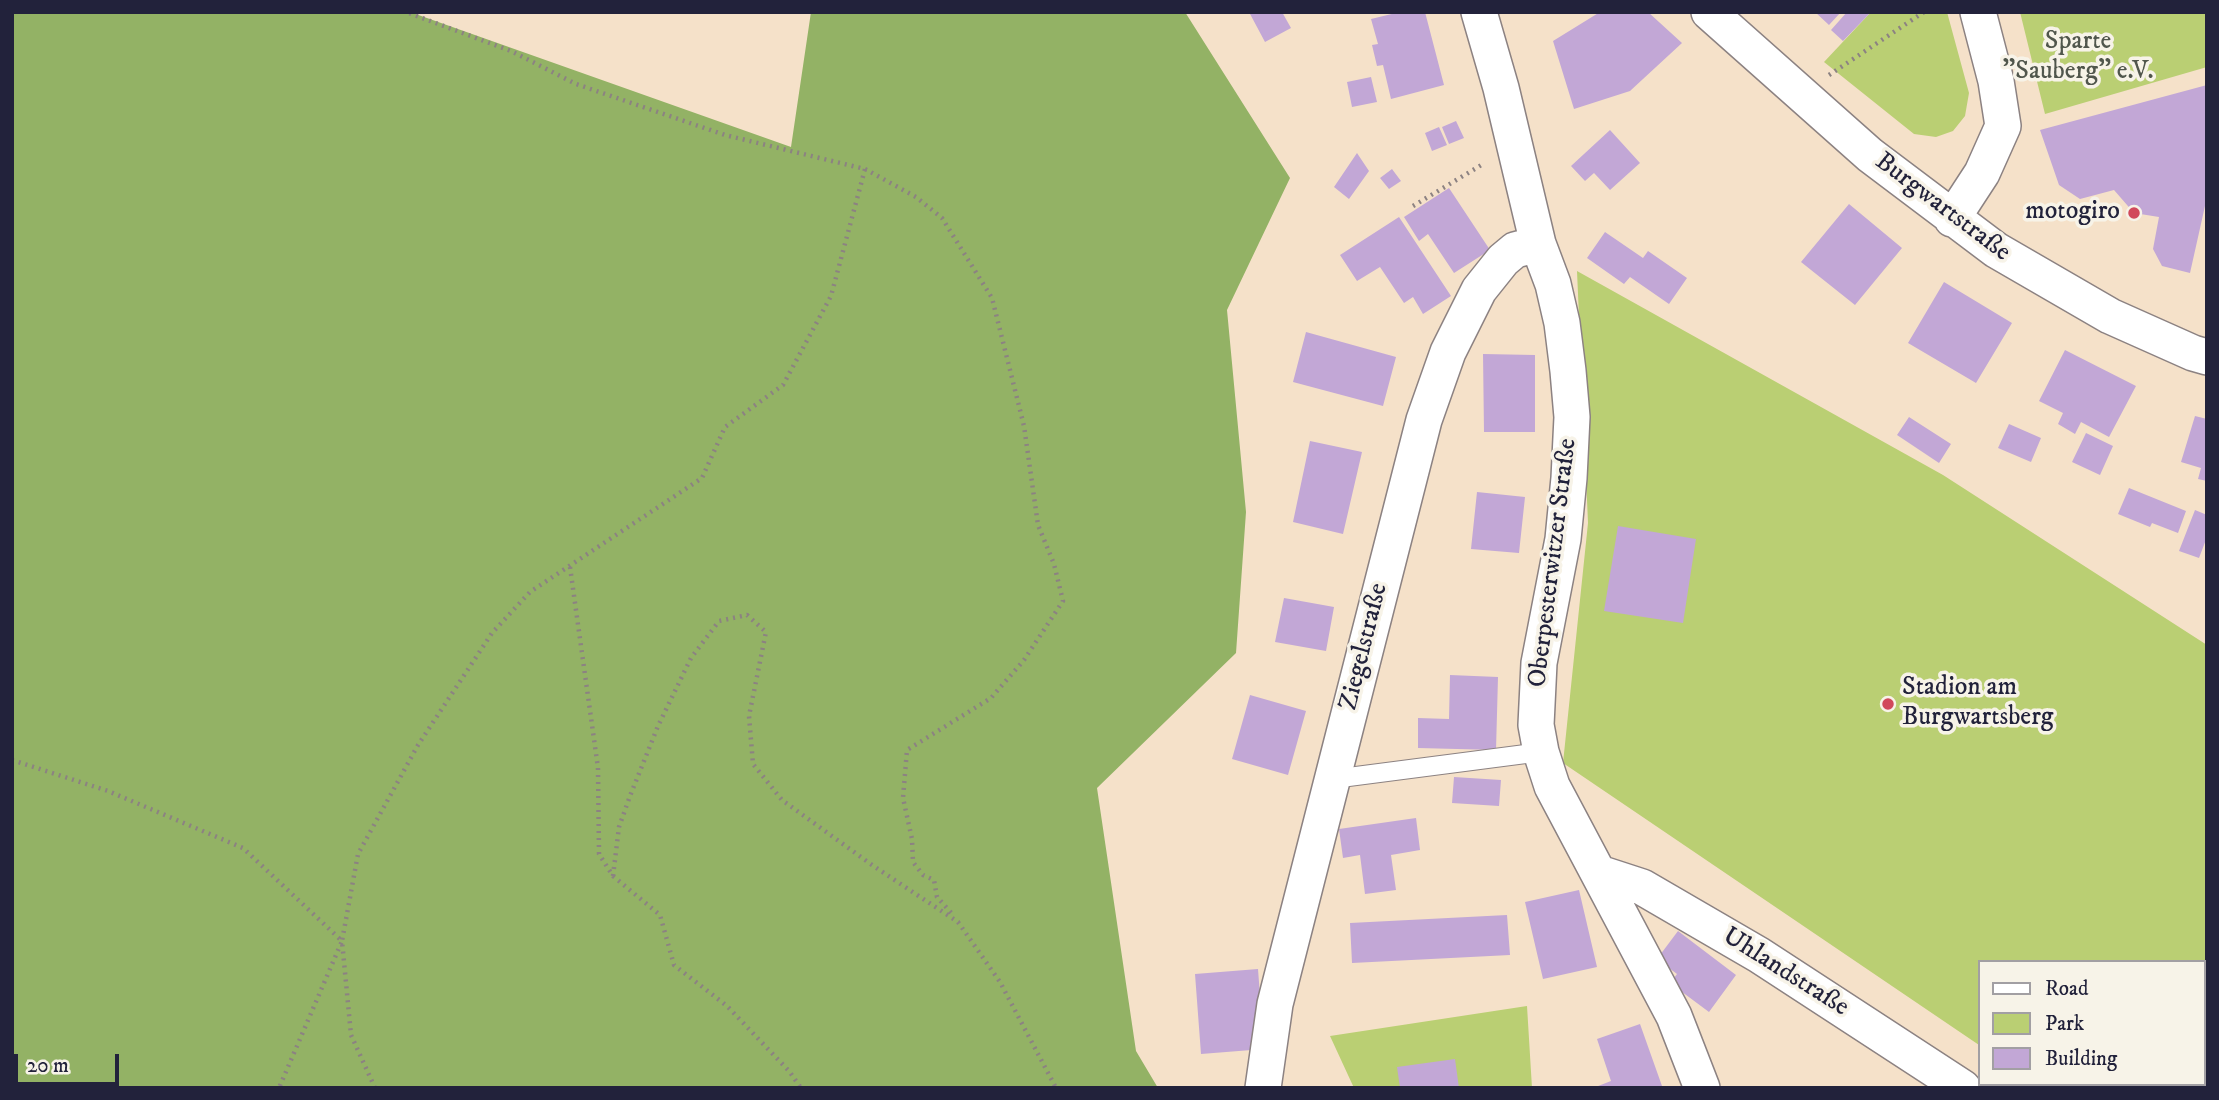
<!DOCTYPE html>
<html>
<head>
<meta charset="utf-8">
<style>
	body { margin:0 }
	#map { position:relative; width:2219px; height:1100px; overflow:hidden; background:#f5e1c9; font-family:"IM FELL DW Pica",serif }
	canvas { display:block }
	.frame { position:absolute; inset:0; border:14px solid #22223b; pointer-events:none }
	.legend { position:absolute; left:1978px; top:960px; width:228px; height:126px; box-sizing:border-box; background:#f7f3e8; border:2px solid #a29fa3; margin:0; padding:9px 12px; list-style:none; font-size:21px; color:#22223b }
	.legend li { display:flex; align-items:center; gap:14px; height:35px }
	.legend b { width:35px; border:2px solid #a29fa3 }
	.scale { position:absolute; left:14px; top:1054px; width:105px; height:32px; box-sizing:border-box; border:4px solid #22223b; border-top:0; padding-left:9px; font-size:21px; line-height:24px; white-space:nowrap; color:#22223b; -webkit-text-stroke:5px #f7f3e8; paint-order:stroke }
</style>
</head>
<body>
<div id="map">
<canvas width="2219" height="1100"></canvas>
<div class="frame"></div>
<ul class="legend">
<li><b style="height:9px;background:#fff"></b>Road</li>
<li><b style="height:19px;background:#bacf73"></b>Park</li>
<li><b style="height:19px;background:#c2a7d6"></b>Building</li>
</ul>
<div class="scale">20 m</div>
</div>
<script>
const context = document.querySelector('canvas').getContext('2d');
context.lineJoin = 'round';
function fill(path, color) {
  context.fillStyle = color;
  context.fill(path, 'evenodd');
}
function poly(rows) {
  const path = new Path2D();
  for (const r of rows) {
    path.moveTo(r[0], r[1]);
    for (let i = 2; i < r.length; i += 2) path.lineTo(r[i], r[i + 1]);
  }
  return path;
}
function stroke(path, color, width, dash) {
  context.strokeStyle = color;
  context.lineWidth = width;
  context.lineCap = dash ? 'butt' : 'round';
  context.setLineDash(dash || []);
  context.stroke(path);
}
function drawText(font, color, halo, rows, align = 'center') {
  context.font = font + ' "IM FELL DW Pica",serif';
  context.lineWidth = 7;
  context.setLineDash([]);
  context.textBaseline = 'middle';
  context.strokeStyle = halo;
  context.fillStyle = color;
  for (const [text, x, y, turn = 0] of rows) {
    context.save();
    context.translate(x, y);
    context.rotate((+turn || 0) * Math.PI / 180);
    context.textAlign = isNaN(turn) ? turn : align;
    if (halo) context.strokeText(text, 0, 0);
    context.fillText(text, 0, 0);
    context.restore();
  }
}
fill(poly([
	[1871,12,1947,12,1969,93,1965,116,1953,131,1936,137,1914,134,1824,62],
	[2020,12,2207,12,2207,67,2045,114],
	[1577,271,1943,475,2207,645,2207,1088,2042,1088,2037,1084,2203,1084,2203,962,1979,962,1979,1045,1563,763,1588,523],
	[1527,1006,1532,1088,1354,1088,1330,1036]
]), '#bacf73');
fill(poly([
	[12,12,410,12,791,147,811,12,1185,12,1290,178,1227,310,1246,512,1236,653,1097,788,1136,1051,1158,1088,12,1088]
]), '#93b265');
fill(poly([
	[1249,12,1282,12,1291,28,1265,42],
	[1400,12,1425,12,1444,85,1391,99,1383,65,1377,66,1372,45,1378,44,1371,19],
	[1600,12,1648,12,1682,43,1630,91,1574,109,1553,41],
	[1815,12,1841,12,1829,25],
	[1847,12,1871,12,1843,41,1831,30],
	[1371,77,1377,102,1352,107,1347,82],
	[2207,85,2207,197,2190,273,2162,266,2153,249,2159,217,2134,213,2114,190,2080,199,2059,185,2040,130],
	[1456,121,1464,138,1449,144,1442,127],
	[1439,127,1447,145,1432,151,1425,133],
	[1610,130,1640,163,1610,190,1594,173,1585,181,1571,166],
	[1357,153,1369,171,1349,199,1334,187],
	[1392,169,1401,181,1389,189,1380,178],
	[1449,188,1490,250,1454,273,1428,234,1419,241,1404,217],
	[1849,204,1902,248,1855,305,1801,262],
	[1399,217,1451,296,1423,314,1413,297,1404,303,1380,267,1357,281,1340,255],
	[1605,232,1643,258,1648,251,1687,278,1669,304,1630,277,1624,284,1587,258],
	[1944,282,2012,323,1976,383,1908,343],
	[1306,332,1396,357,1383,406,1293,382],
	[2065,350,2136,386,2109,437,2081,422,2075,434,2058,424,2063,413,2039,401],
	[1483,354,1535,355,1535,432,1484,432],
	[2195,416,2207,419,2207,481,2198,479,2201,468,2181,462],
	[1909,417,1951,444,1939,463,1897,435],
	[2009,424,2041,438,2031,462,1998,448],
	[2086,433,2113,446,2100,475,2072,462],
	[1310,441,1362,452,1343,534,1293,522],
	[2129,488,2186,511,2178,533,2152,523,2150,527,2118,514],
	[1477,492,1525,497,1519,553,1471,549],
	[2195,510,2207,515,2207,537,2199,558,2179,551],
	[1618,526,1696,539,1683,623,1604,611],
	[1284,598,1334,607,1326,651,1275,642],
	[1450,675,1498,677,1496,750,1418,748,1418,718,1449,719],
	[1250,695,1306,711,1288,775,1232,759],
	[1454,777,1501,780,1499,806,1452,803],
	[1416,818,1420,850,1391,855,1396,890,1365,894,1360,855,1343,858,1339,829],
	[1579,890,1597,967,1543,979,1525,902],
	[1507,915,1510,955,1352,963,1350,923],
	[1678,931,1736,975,1709,1012,1670,983,1677,974,1657,959],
	[1258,969,1264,1049,1201,1054,1195,974],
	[1640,1024,1662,1086,1593,1088,1611,1081,1597,1039],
	[1455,1059,1459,1088,1400,1088,1397,1067]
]), '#c2a7d6');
const lane = poly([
	[1333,779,1541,752]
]);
const street = poly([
	[1479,12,1501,88,1538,244,1553,284,1562,323,1568,371,1572,417,1569,478,1563,539,1539,663,1536,725,1541,752,1552,786,1674,1016,1702,1088],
	[1709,12,1870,155,1996,250,2110,316,2193,353,2207,357],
	[1952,219,1982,173,2003,126,1996,81,1978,12],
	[1599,873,1642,887,1759,955,1963,1088],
	[1263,1088,1275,1004,1424,420,1448,352,1479,290,1503,260,1515,250,1538,244]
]);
stroke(lane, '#8c8282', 20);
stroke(street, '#8c8282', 38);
stroke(poly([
	[1829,75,1924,12],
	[865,169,916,197,942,218,992,298,1024,426,1038,525,1054,564,1063,601,1024,660,991,698,907,750,903,798,912,839,913,862,923,875,934,880,937,897,954,916],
	[1413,206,1483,164],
	[570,567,598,768,599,854,613,876,660,915,674,965,727,1006,789,1071,801,1088],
	[12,760,108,791,243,848,342,941,279,1088],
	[613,876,619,827,630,796,658,726,691,658,719,621,747,615,766,632,749,716,753,764,782,800,872,865,958,922,1000,982,1056,1088],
	[375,1088,351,1035,342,941,358,854,418,745,492,633,530,592,702,478,725,427,783,385,831,296,865,169,725,135,576,84,511,51,406,12]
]), '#8c8282', 4.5, [2, 5]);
stroke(lane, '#fff', 18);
stroke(street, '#fff', 35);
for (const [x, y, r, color] of [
	[2134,213,7,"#d1495b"],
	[1888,704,7,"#d1495b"]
]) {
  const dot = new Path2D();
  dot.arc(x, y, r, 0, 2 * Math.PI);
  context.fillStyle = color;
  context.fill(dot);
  stroke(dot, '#f7f3e8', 2.5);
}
drawText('26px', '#50564c', '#f7f3e8', [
	["Sparte",2078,43],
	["\"Sauberg\" e.V.",2078,73]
]);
drawText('26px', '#22223b', '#f7f3e8', [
	["Burgwartstraße",1942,208,37],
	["Oberpesterwitzer Straße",1554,563,-83],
	["Ziegelstraße",1365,647,-76],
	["Uhlandstraße",1785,973,32]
]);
drawText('26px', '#22223b', '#f7f3e8', [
	["motogiro",2120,213],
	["Stadion am",1902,689,"left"],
	["Burgwartsberg",1902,719,"left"]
], 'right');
</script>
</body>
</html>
